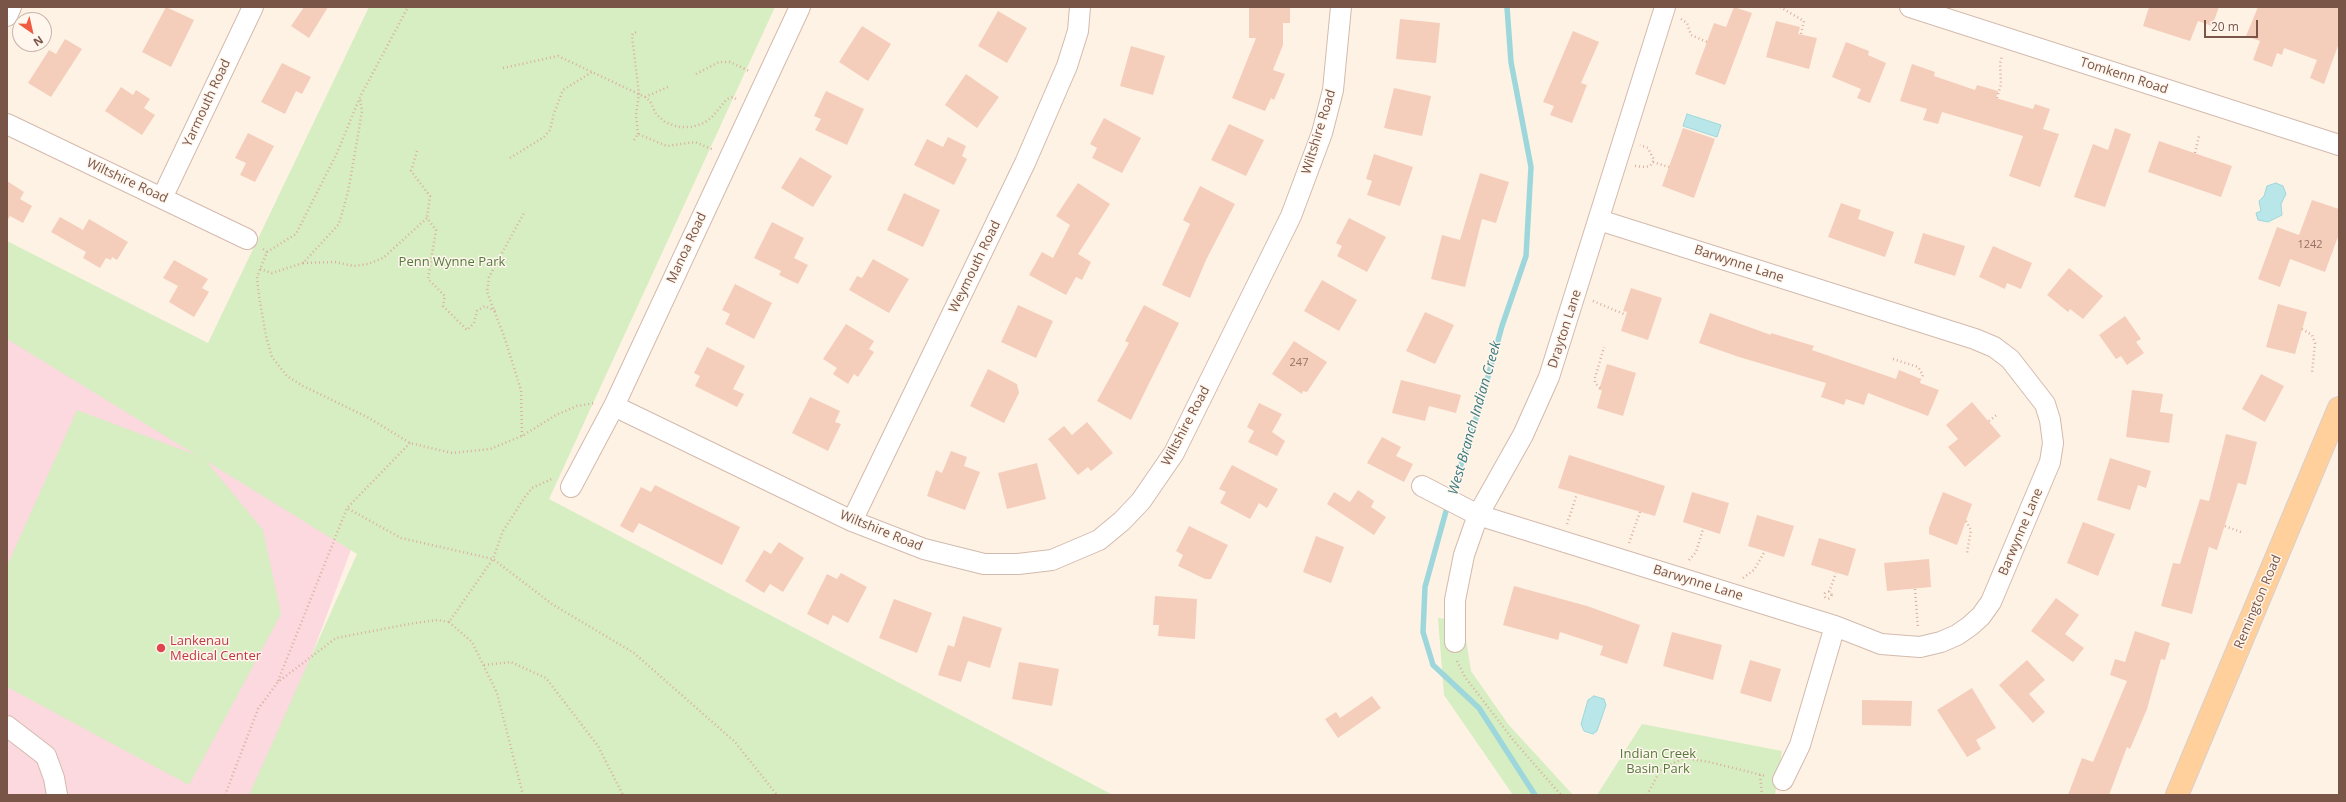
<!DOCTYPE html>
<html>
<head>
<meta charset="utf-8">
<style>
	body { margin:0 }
	#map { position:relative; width:2346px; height:802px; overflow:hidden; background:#fef2e5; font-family:"Open Sans",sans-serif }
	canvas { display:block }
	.frame { position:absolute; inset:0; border:8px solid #795548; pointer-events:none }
	.north { position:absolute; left:12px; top:12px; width:40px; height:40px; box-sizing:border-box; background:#fff6ed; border:1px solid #c9b6ab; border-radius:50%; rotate:146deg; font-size:11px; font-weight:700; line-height:16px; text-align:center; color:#795548 }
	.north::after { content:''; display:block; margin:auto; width:14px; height:18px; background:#ef5a43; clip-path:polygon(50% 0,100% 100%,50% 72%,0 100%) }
	.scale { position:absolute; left:2204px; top:20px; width:54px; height:18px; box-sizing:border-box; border:2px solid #795548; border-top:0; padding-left:5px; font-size:12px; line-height:14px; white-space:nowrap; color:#795548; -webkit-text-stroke:3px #fff6ed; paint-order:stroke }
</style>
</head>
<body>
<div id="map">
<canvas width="2346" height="802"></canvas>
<div class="frame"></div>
<div class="north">N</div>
<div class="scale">20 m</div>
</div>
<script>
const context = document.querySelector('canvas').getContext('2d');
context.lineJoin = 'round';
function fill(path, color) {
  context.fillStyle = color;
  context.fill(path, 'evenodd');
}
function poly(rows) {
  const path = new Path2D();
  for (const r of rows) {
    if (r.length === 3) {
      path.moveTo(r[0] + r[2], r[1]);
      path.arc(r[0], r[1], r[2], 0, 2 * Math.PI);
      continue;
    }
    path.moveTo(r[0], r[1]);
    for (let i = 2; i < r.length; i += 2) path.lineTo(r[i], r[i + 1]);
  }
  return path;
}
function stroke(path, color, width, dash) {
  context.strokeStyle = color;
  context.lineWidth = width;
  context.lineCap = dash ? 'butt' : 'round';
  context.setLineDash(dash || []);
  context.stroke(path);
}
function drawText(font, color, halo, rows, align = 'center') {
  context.font = font + ' "Open Sans",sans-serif';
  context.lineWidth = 3;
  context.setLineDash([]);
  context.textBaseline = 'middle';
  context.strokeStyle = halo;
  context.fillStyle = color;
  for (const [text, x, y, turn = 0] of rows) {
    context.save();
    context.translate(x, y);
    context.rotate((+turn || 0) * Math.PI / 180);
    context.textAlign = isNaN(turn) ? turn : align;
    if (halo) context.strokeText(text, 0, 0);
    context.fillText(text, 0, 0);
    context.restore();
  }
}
fill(poly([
	[7,302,369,501,260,795,7,795]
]), '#fcd8df');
fill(poly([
	[369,7,775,7,549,499,1113,795,249,795,357,554,206,461,263,530,281,614,189,785,7,687,7,566,77,410,196,455,7,339,7,241,208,343],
	[1438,618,1463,621,1471,671,1508,724,1573,795,1513,795,1444,695],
	[1642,724,1782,751,1775,795,1597,795]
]), '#d7edc2');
const water = poly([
	[1687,114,1721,125,1717,137,1683,126,1687,114],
	[2276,183,2283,186,2286,194,2281,204,2282,215,2268,222,2258,220,2256,213,2261,211,2259,201,2264,196,2267,186,2276,183],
	[1594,696,1604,699,1606,705,1597,731,1593,734,1584,731,1581,724,1588,700,1594,696]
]);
fill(water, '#b8e6e9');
stroke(water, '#9ed7db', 1);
stroke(poly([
	[1451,496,1479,409,1502,326,1526,256,1531,167,1511,62,1507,7],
	[1448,504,1425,587,1423,632,1433,665,1479,708,1535,795]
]), '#9ed7db', 5.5);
fill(poly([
	[166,7,194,20,171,67,142,52],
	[304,7,328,7,309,38,291,26],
	[1249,7,1290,7,1290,23,1283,23,1283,45,1273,70,1285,74,1274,100,1271,98,1265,111,1232,98,1256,38,1249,38],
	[1734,7,1752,13,1725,85,1695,74,1714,23,1726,27],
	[2149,7,2219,7,2212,26,2198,21,2190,41,2143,26],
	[2258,7,2339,7,2339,43,2324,84,2310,78,2317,60,2284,48,2282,55,2277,53,2272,67,2253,60,2260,41,2246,36],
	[998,11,1027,28,1007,63,978,46],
	[1400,19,1440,23,1436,63,1396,59],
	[1776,21,1800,27,1798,34,1817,38,1809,69,1766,57],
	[862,26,891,44,868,81,839,62],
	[1573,31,1599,42,1581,83,1587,85,1572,123,1550,115,1554,106,1543,102],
	[65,39,82,49,51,97,28,83,49,50,56,54],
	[1846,42,1869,51,1868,55,1886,63,1870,103,1857,98,1861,89,1832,77],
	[1131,46,1165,56,1153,95,1120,86],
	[282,63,311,77,302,94,296,91,285,114,261,102],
	[1912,64,1935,72,1934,76,1975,90,1977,85,1998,91,1996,98,2033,109,2035,104,2050,109,2043,129,2059,134,2040,187,2009,176,2023,136,1942,112,1938,124,1923,120,1927,109,1900,101],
	[966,74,999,97,977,128,945,105],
	[121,87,133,95,136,90,150,99,144,108,155,115,142,135,105,111],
	[1394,88,1431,96,1422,136,1384,128],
	[826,91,864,109,847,145,815,130,821,119,814,116],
	[1104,118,1141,138,1122,173,1092,158,1097,148,1090,144],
	[1229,124,1264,140,1246,176,1211,160],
	[1683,128,1715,139,1694,198,1662,186],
	[2115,128,2131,134,2105,207,2074,197,2093,144,2108,150],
	[248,133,274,146,255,182,240,175,246,163,235,158],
	[948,137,966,146,962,156,967,159,954,185,914,165,927,139,943,147],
	[2159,141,2232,166,2221,197,2148,172],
	[1374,154,1413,167,1400,206,1367,195,1372,181,1366,179],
	[800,157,832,176,813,207,781,188],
	[1480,173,1509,182,1496,223,1482,219,1465,287,1431,279,1442,235,1460,240],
	[7,181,24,192,20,199,32,206,23,223,10,216,7,221],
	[1078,183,1110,204,1078,254,1091,262,1082,280,1076,277,1066,295,1029,275,1042,252,1053,258,1070,225,1056,216],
	[1200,186,1235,204,1206,260,1190,298,1162,285,1190,224,1183,220],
	[904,193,940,210,923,247,887,230],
	[2312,200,2339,209,2339,234,2325,272,2290,259,2280,287,2258,279,2277,227,2299,235],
	[1841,203,1861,210,1858,219,1894,232,1885,257,1828,237],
	[60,217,83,230,89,219,128,242,117,260,112,257,111,260,106,258,100,268,83,258,86,252,51,232],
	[1349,218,1386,237,1367,272,1337,256,1342,246,1336,243],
	[772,222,804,238,794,258,808,265,798,284,779,275,781,271,754,258],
	[1923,233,1965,246,1955,276,1914,263],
	[1993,246,2032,263,2021,289,2007,283,2005,289,1979,277],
	[873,259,909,279,889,313,849,290,857,276,862,278],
	[174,260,208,279,202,288,209,292,194,317,169,302,178,286,163,278],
	[2069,268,2103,296,2083,319,2070,309,2068,312,2047,295],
	[1322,280,1357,300,1339,331,1304,311],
	[735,284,772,303,754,339,725,324,730,314,722,310],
	[1631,288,1662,298,1648,340,1621,331,1627,312,1623,311],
	[2278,304,2307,312,2295,354,2266,347],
	[1018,305,1053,321,1036,358,1001,342],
	[1144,305,1179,323,1131,420,1097,401,1129,343,1125,341],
	[1425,312,1454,325,1435,364,1406,351],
	[1710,313,1771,335,1771,333,1814,346,1812,350,1896,379,1899,370,1921,379,1920,383,1939,390,1928,416,1868,393,1864,405,1846,399,1844,405,1821,397,1826,383,1739,357,1699,343],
	[2125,316,2141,339,2136,342,2144,353,2127,365,2121,356,2116,359,2099,335],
	[846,324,874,341,869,349,874,352,858,377,854,374,848,384,833,374,837,368,823,359],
	[1294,341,1327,362,1307,392,1303,391,1302,394,1272,374],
	[707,347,745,366,733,389,744,394,737,407,695,386,700,376,694,373],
	[1607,364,1636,373,1623,416,1597,408,1602,390,1599,390],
	[988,369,1017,384,1019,393,1004,423,970,406],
	[2261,374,2284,386,2265,422,2242,409],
	[1401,380,1461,395,1456,413,1429,406,1425,421,1392,413],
	[2132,390,2163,394,2160,412,2173,414,2169,443,2126,437],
	[810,397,840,411,835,422,841,424,828,451,792,433],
	[1972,402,2001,436,1965,467,1948,447,1958,439,1946,425],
	[1259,403,1282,414,1272,432,1285,441,1277,456,1248,442,1254,431,1247,427],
	[1087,422,1113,453,1091,471,1088,467,1078,475,1048,439,1064,426,1072,435],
	[2226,434,2257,442,2246,485,2238,483,2217,550,2209,547,2192,614,2161,606,2173,563,2180,564,2200,499,2209,501],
	[1382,437,1401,447,1396,456,1413,464,1404,482,1367,463],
	[951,451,967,457,964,466,980,472,965,510,927,496,936,470,942,473],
	[1569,455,1665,486,1655,516,1558,488],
	[2110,458,2151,471,2146,488,2138,485,2130,510,2097,500],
	[1037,463,1046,499,1007,509,998,473],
	[1232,465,1278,489,1267,508,1259,503,1250,519,1220,503,1226,492,1219,489],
	[655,485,740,527,722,565,639,523,633,533,620,526,641,487,651,492],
	[1358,490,1374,501,1371,507,1386,517,1374,535,1327,504,1334,492,1350,502],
	[1692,492,1729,503,1720,534,1683,522],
	[1943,492,1972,504,1957,545,1929,534,1929,528],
	[1757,515,1794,526,1784,557,1748,546],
	[2083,522,2115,534,2098,576,2067,563],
	[1189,526,1228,545,1211,579,1205,579,1178,566,1183,555,1176,551],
	[1316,536,1344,547,1331,583,1303,572],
	[1819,538,1856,549,1848,576,1811,565],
	[779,542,804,558,783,592,770,584,764,593,745,581,764,550,771,554],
	[1929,559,1931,587,1887,591,1884,563],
	[841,573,867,587,848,623,833,615,828,625,807,614,827,574,837,579],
	[1514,586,1587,606,1640,625,1627,664,1600,655,1603,646,1560,632,1558,640,1503,625],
	[1155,596,1197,599,1195,639,1158,636,1159,625,1153,625],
	[2056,598,2079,615,2065,634,2084,648,2073,662,2031,631],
	[894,599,932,613,917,653,879,638],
	[963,616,1002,628,990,668,968,661,961,682,938,675,948,645,954,647],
	[2135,631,2170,643,2165,660,2161,659,2147,709,2130,749,2127,747,2109,795,2068,795,2082,758,2093,762,2127,681,2110,675,2115,659,2125,662],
	[1672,632,1722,645,1713,680,1663,666],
	[1750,660,1781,669,1771,702,1740,693],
	[2027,660,2045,680,2029,694,2045,712,2033,723,1999,685],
	[1019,662,1059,669,1052,706,1012,699],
	[1972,688,1996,728,1976,740,1981,749,1967,757,1937,710],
	[1372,696,1381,708,1338,738,1325,719,1336,712,1340,718],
	[1862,700,1912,701,1911,726,1862,725]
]), '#f5cdbb');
const minor = poly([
	[1910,7,2339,145],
	[7,16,11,7],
	[7,124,247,239],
	[162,198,253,7],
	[614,406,852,521,924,549,984,564,1018,564,1052,560,1099,540,1122,521,1141,501,1174,453,1291,216,1322,133,1333,90,1341,7],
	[1422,486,1478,515,1835,626,1881,644,1920,647,1941,642,1957,635,1970,626,1981,616,1991,602,2050,462,2053,443,2050,420,2045,404,2010,359,1994,347,1975,339,1599,220],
	[571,487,614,406,800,7],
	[852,521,1025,163,1067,66,1078,31,1080,7],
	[1455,642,1455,600,1464,555,1478,515,1523,435,1549,377,1665,7],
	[7,726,46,756,54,778,57,795],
	[1783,780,1800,745,1835,626]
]);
const major = poly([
	[2177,795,2339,408]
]);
stroke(minor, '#d3baad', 22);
stroke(major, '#d9cfcc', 24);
stroke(poly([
	[1780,7,1804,21,1801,34],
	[1681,19,1687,23,1691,35,1707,42],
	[503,68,558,56,645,97,650,101,656,114,665,122,678,127,692,127,704,123,712,117,727,99,733,97,736,99],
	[696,74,719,62,730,62,749,71],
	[645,97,668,87],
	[1997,98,2001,84,2000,64,2002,56],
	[638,134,636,115,639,94,632,36,633,33,638,32],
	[634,140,638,134,667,146,695,142,714,150],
	[417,151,411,171,430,196,427,218],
	[2195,153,2199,136],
	[510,158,544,137,550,130,554,113,563,90,592,72],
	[1653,162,1669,167],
	[1635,166,1645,167,1650,166,1654,160,1648,148,1640,145],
	[263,249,267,252,257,277,259,296,266,336,272,357,287,376,303,386,369,418,410,443,452,453,490,449,522,436,556,415,577,406,595,403],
	[267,252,296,234,337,153,360,97,408,7],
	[303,263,335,262,354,266,368,264,383,258,427,218,436,230,428,279,445,296,443,306,467,330,474,323,477,311,485,306,495,311],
	[260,269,272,273,303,263,339,224,348,192,357,141,362,111,360,98],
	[1593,301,1626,315],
	[2302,329,2312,335,2315,343,2312,373],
	[1893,359,1918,367,1923,375,1921,379],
	[1600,388,1595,383,1595,378,1604,347],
	[1989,421,1998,414],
	[522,436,521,390,504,336,487,292,489,277,525,211],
	[410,443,347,508,401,538,493,559,552,604,634,653,735,742,777,795],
	[1966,521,1971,530,1967,553],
	[1567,524,1577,494],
	[2225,526,2241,532],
	[1629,543,1640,512],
	[1689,560,1696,552,1703,529],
	[1743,578,1754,570,1765,551],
	[1915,589,1918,628],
	[1828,595,3.5],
	[1829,592,1836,573],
	[449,622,472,642,497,693,523,795],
	[1457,661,1465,677,1514,741,1561,795],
	[484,665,511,662,546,678,598,746,623,795],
	[278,681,347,508],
	[1760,775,1762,795],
	[225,795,258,709,278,682,336,638,415,623,437,620,449,622,493,559,503,531,525,497,532,488,554,478],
	[1647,795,1661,769,1684,758,1709,762,1766,776]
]), '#dab09e', 2.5, [1, 3]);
stroke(minor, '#fff', 20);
stroke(major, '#ffd09b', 22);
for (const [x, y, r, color] of [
	[161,648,5,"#e0444e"]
]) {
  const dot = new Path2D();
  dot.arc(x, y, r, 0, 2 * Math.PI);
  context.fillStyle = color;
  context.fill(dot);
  stroke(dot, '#fff6ed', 1.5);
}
drawText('11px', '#987365', null, [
	["1242",2310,245],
	["247",1299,363]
]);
drawText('13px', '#795548', '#fff6ed', [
	["Tomkenn Road",2124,76,18],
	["Yarmouth Road",207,103,-65],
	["Wiltshire Road",1319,132,-73],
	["Wiltshire Road",127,181,25],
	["Manoa Road",687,248,-65],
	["Barwynne Lane",1739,264,18],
	["Weymouth Road",975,267,-64],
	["Drayton Lane",1565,329,-72],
	["Wiltshire Road",1186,426,-62],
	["Wiltshire Road",881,531,22],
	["Barwynne Lane",2021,532,-67],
	["Barwynne Lane",1698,583,17],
	["Remington Road",2258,602,-67]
]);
drawText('13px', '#547a3c', '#fff6ed', [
	["Penn Wynne Park",452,262],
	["Indian Creek",1658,754],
	["Basin Park",1658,769]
]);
drawText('13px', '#be3a42', '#fff6ed', [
	["Lankenau",170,641],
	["Medical Center",170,656]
], 'left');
drawText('italic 14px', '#3a7a7e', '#fff6ed', [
	["West Branch Indian Creek",1475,418,-74]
]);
</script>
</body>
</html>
